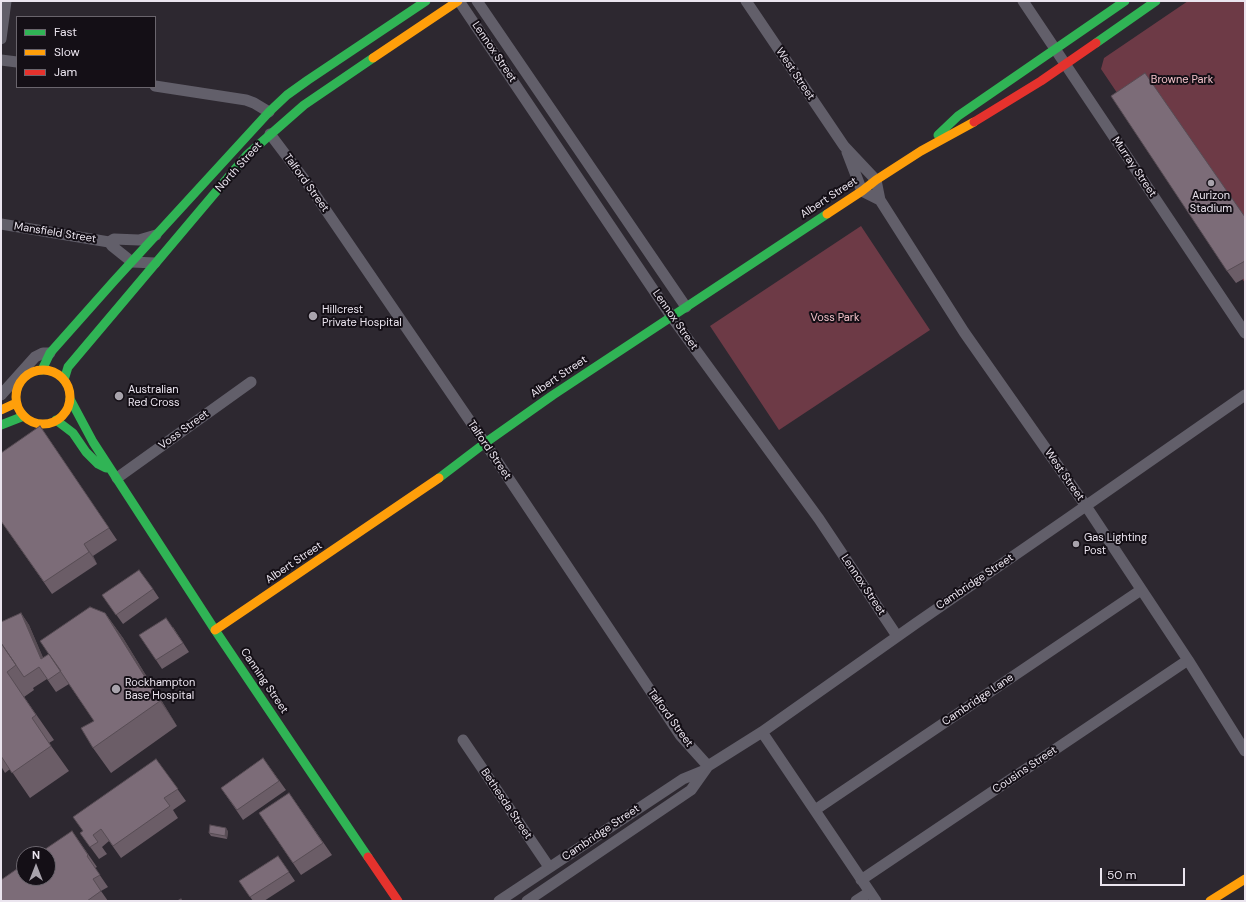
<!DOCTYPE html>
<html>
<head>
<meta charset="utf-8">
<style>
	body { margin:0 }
	#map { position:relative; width:1246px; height:902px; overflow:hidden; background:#2d2830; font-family:"DM Sans",sans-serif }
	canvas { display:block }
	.frame { position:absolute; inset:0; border:2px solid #ebe5ef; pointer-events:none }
	.legend { position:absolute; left:16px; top:16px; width:140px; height:72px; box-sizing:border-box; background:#140f16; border:1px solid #6a656d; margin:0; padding:5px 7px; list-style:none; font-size:12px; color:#ebe5ef }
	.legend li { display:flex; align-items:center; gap:8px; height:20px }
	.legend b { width:20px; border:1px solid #6a656d }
	.north { position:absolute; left:16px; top:846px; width:40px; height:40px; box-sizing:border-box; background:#140f16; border:1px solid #6a656d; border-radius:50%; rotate:0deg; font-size:11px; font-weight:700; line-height:16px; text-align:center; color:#ebe5ef }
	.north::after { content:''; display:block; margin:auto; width:14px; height:18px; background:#a8a3ac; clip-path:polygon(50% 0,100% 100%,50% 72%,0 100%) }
	.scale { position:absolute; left:1100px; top:868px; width:85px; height:18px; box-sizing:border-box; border:2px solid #ebe5ef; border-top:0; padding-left:5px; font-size:12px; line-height:14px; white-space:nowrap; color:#ebe5ef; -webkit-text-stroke:3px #140f16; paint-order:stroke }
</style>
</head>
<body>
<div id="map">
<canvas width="1246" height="902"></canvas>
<div class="frame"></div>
<ul class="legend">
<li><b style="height:5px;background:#30b455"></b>Fast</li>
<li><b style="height:5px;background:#ff9f0a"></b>Slow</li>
<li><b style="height:5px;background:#e5322d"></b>Jam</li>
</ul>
<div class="north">N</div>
<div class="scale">50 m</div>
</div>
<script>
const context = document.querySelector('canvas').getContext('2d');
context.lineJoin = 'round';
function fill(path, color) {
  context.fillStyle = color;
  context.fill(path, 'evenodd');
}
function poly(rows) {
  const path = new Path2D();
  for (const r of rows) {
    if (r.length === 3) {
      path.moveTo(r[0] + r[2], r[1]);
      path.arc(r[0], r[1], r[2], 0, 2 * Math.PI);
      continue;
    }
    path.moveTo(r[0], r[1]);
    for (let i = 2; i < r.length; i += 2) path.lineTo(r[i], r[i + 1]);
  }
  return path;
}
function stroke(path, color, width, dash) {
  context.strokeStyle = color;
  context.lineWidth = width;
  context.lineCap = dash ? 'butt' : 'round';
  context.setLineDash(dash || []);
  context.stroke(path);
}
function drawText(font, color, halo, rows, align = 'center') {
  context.font = font + ' "DM Sans",sans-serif';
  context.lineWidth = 4;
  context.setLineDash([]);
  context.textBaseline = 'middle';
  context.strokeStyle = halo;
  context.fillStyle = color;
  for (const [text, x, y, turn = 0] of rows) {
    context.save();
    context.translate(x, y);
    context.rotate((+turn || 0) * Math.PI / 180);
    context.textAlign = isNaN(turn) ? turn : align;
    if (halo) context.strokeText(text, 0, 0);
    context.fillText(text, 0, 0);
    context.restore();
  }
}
fill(poly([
	[1188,1,1245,1,1245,283,1101,69,1104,58],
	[861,226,930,330,779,430,710,326]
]), '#6d3a46');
stroke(poly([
	[459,1,671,316,819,519,897,636],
	[477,1,686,307],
	[746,1,844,146,876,180,880,200,964,332,1086,506,1188,660,1245,751],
	[1023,1,1245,333],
	[1,39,6,1],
	[1,60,17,62],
	[155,86,246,100,254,103,269,112],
	[270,134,310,187,485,443,680,735,708,766],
	[847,152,862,191,880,200],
	[1,224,109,242,114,239,139,240,156,235],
	[109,242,112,246,132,262,155,263],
	[1,395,35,357,43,353,50,353],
	[117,478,251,382],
	[762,732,876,901],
	[463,740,549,867],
	[815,810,1141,590],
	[861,880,1188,660],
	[499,901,683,779,705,770],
	[527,901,691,790,708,766,762,732,915,624,1067,519,1245,395],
	[856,901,870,892]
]), '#625f6a', 11);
stroke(poly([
	[1096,43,1156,1],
	[938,135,958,116,1125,1],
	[42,370,50,353,114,281,269,112,287,95,308,80,426,1],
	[64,380,68,367,247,155,304,105,373,58],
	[70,399,93,442,215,630,368,857],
	[56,420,73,433,86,452,98,464,106,468],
	[1,425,24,416],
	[439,478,485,443,553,395,827,214]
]), '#30b455', 9);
stroke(poly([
	[373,58,458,1],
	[827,214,862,191,876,180,921,151,974,122],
	[43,397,27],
	[1,410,16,403],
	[215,630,439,478],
	[1210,901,1245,879]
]), '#ff9f0a', 9);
stroke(poly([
	[974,122,1041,81,1096,43],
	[368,857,398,901]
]), '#e5322d', 9);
fill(poly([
	[1245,217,1245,278,1236,283,1227,271],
	[40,426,117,540,93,556,97,564,52,594,1,521],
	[153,589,159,598,123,624,102,595],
	[21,613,29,625,43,658,105,613,123,638,177,726,111,773,93,748,94,721,69,684,56,692,47,679,33,688,34,690,24,697,54,740,49,743,69,771,30,798,10,769,5,773,1,766,1,622],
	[173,627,189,652,162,669,156,660],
	[263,758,286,790,243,820,221,788],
	[156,759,186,801,173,810,178,818,121,858,109,841,102,847,107,854,99,859,80,833,83,831],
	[289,793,332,855,301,875,259,813],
	[72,831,97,867,95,868,108,887,101,891,108,901,1,901],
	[228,831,227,839,211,836,209,833],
	[278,856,295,881,264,901,253,901,239,881]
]), '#6b5d67');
fill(poly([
	[84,544,93,556,97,564,89,552],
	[21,613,29,625,49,671,41,659],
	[105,613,123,638,177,726,160,701],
	[226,828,228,831,227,839,225,836]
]), '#574c54');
const building = poly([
	[1145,73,1245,217,1245,261,1227,271,1111,96,1145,73],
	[40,426,109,528,84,544,89,552,44,582,1,521,1,453,40,426],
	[139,570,153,589,116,615,102,595,139,570],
	[90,607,105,613,160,701,93,748,81,728,94,721,40,641,90,607],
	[21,613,41,659,49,654,61,671,48,680,39,667,24,677,1,643,1,622,21,613],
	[166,618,183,643,156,660,139,635,166,618],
	[1,643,16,665,7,672,36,715,32,718,51,746,12,773,1,756,1,643],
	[263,758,279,781,237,810,221,788,263,758],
	[156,759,178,789,164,798,170,806,113,846,101,829,93,835,98,842,90,847,80,833,83,831,73,817,156,759],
	[289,793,323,843,293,863,259,813,289,793],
	[210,825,226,828,225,836,209,833,210,825],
	[72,831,88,855,87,856,100,875,93,879,101,891,87,901,1,901,1,880,24,864,24,878,48,878,48,854,38,854,72,831],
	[278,856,289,872,250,897,239,881,278,856],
	[181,899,182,901,177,901,181,899]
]);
fill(building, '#7c6c78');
stroke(building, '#574c54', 1);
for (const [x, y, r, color] of [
	[1211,183,4,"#a8a3ac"],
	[313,316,5,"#a8a3ac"],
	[119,396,5,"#a8a3ac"],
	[1076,544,4,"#a8a3ac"],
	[116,689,5,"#a8a3ac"]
]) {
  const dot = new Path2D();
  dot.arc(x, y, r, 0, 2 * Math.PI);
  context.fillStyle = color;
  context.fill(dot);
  stroke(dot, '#140f16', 1.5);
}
drawText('11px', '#ebe5ef', '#140f16', [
	["Lennox Street",494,52,56],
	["West Street",795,74,56],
	["North Street",239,167,-48],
	["Murray Street",1134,167,56],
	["Talford Street",306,183,54],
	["Albert Street",829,198,-33],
	["Mansfield Street",55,233,9],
	["Lennox Street",675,320,55],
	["Albert Street",559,377,-34],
	["Voss Street",184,430,-36],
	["Talford Street",489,450,56],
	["West Street",1064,475,55],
	["Albert Street",294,563,-34],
	["Cambridge Street",975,582,-34],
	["Lennox Street",863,585,56],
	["Canning Street",264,681,56],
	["Cambridge Lane",978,700,-34],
	["Talford Street",670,718,54],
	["Cousins Street",1025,770,-34],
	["Bethesda Street",506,804,56],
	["Cambridge Street",601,833,-34]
]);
drawText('11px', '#f1c1c8', '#140f16', [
	["Browne Park",1182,80],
	["Voss Park",835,318]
]);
drawText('11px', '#ebe5ef', '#140f16', [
	["Aurizon",1211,196,"center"],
	["Stadium",1211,209,"center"],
	["Hillcrest",322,310],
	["Private Hospital",322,323],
	["Australian",128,390],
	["Red Cross",128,403],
	["Gas Lighting",1084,538],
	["Post",1084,551],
	["Rockhampton",125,683],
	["Base Hospital",125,696]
], 'left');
</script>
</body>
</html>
